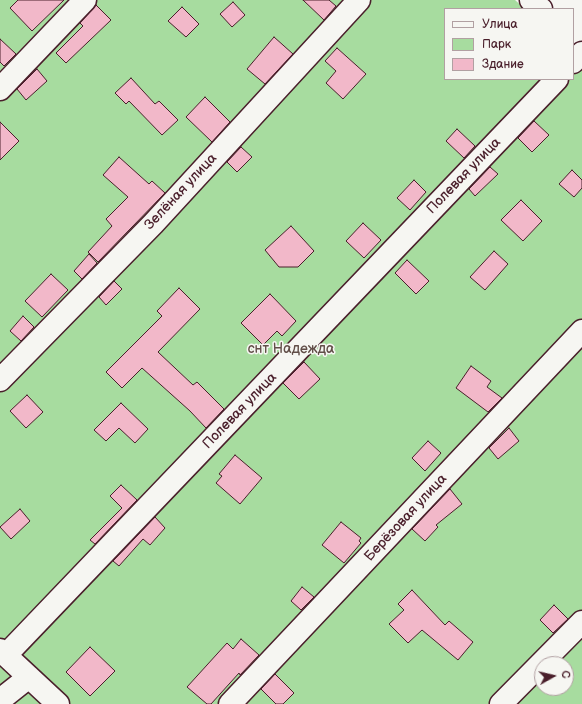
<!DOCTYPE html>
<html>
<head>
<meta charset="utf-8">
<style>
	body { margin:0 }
	#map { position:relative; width:582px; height:704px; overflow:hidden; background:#f6f6f2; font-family:"Balsamiq Sans",sans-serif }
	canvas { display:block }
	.legend { position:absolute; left:444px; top:8px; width:130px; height:72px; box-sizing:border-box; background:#f6f6f2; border:1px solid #b1a0a2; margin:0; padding:5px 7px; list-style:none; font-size:12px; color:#4a1f2b }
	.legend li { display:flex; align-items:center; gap:8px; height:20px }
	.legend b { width:20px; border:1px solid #b1a0a2 }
	.north { position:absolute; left:534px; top:656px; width:40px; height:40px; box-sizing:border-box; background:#f6f6f2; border:1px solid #b1a0a2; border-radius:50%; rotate:82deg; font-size:11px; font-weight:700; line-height:16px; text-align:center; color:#4a1f2b }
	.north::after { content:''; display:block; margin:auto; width:14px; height:18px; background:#4a1f2b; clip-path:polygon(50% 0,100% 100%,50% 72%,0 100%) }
</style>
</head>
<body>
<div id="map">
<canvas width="582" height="704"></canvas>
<ul class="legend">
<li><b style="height:5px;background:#f6f6f2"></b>Улица</li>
<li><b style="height:11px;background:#a7dc9f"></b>Парк</li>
<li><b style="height:11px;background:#f2b8c9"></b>Здание</li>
</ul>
<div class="north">С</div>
</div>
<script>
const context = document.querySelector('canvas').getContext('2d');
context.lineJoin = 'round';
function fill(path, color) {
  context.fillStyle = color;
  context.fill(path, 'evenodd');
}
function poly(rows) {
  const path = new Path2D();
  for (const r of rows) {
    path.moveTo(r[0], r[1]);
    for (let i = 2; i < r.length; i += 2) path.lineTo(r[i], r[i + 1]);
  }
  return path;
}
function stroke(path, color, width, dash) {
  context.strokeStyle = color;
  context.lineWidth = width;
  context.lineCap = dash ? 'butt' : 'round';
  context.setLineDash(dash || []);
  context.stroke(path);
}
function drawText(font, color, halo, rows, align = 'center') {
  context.font = font + ' "Balsamiq Sans",sans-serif';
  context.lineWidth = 3;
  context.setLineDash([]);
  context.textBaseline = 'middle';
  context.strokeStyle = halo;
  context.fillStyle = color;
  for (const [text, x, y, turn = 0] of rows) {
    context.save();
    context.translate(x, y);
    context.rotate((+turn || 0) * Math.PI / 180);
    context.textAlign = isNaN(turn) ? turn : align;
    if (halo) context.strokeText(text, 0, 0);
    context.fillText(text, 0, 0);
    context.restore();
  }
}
fill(poly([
	[0,0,515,0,525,9,445,9,445,79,573,79,573,55,582,64,582,704,0,704],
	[542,664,566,664,566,688,542,688]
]), '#a7dc9f');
const building = poly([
	[18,0,64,0,32,31,10,8,18,0],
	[303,0,329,0,336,6,324,20,303,0],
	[233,2,245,15,232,27,220,14,233,2],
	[96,5,111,20,66,63,56,53,83,26,80,23,96,5],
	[182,7,199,24,186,37,168,21,182,7],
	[274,37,293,54,265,84,247,69,274,37],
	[0,39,16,54,4,66,0,62,0,39],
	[337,48,366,74,343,99,326,83,336,71,325,61,337,48],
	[37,69,47,81,26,100,17,89,37,69],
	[131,78,155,104,159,101,178,120,162,135,129,101,126,104,115,93,131,78],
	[205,97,230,122,212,142,186,117,205,97],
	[534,121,549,135,532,152,518,138,534,121],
	[0,122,19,141,0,160,0,122],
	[457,129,475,146,464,158,446,141,457,129],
	[241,147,252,157,237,172,227,162,241,147],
	[119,157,149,184,152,181,165,193,98,262,88,252,112,226,106,219,128,197,103,175,119,157],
	[490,167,498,174,475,196,469,189,490,167],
	[572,170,582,180,582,188,574,197,559,184,572,170],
	[414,180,426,192,410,210,397,198,414,180],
	[521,200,542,221,523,241,501,220,521,200],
	[363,223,381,240,364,258,346,241,363,223],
	[291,226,314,251,298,267,279,267,265,250,291,226],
	[494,251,508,264,485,290,470,277,494,251],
	[89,254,97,263,82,279,74,271,89,254],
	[407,260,429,281,416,294,395,273,407,260],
	[51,274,68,290,42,317,25,301,51,274],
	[114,281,122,289,106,305,99,297,114,281],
	[179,288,200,309,158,352,193,385,197,382,224,409,206,428,190,411,142,368,122,388,106,372,162,316,157,311,179,288],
	[270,294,296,321,282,336,277,331,263,345,241,323,270,294],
	[23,316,34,327,21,341,10,331,23,316],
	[304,362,320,379,299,399,283,383,304,362],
	[471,366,491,381,487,387,502,398,488,412,456,388,471,366],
	[27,395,43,412,26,428,10,411,27,395],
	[121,403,148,429,135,443,119,428,106,441,94,430,121,403],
	[509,428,519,441,498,459,489,448,509,428],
	[428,441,441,453,425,471,412,458,428,441],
	[235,455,262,478,240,504,216,483,222,476,219,474,235,455],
	[121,485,137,500,95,544,90,540,122,508,110,496,121,485],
	[450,489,462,504,436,525,438,527,425,541,412,529,450,489],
	[20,509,30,521,11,539,0,527,20,509],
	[155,517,165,528,150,545,143,539,119,566,113,561,155,517],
	[341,522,361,538,359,541,361,543,344,563,322,545,341,522],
	[302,587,314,597,301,610,291,601,302,587],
	[412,590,445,625,449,621,473,642,458,660,422,630,408,643,389,624,404,610,398,604,412,590],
	[554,605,568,619,553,633,540,620,554,605],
	[241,639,259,655,240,675,239,673,211,704,207,704,187,687,227,643,233,649,241,639],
	[90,647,115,671,90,696,66,672,90,647],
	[275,674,294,693,283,704,276,704,261,689,275,674]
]);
fill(building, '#f2b8c9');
stroke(building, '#4a1f2b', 1);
const minor = poly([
	[531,0,541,9],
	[573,62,582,53],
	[0,89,85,0],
	[0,380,153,224,359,0],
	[0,650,58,704],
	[6,655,557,79],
	[0,700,29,677],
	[230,704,582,331],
	[501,704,582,622]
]);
stroke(minor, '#4a1f2b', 25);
stroke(minor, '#f6f6f2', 22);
drawText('14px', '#4a1f2b', '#f6f6f2', [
	["Полевая улица",464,176,-46],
	["Зелёная улица",181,192,-47],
	["Полевая улица",240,411,-46],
	["Берёзовая улица",406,518,-47]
]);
drawText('14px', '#614e48', '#f6f6f2', [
	["снт Надежда",291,349]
]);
</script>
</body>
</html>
